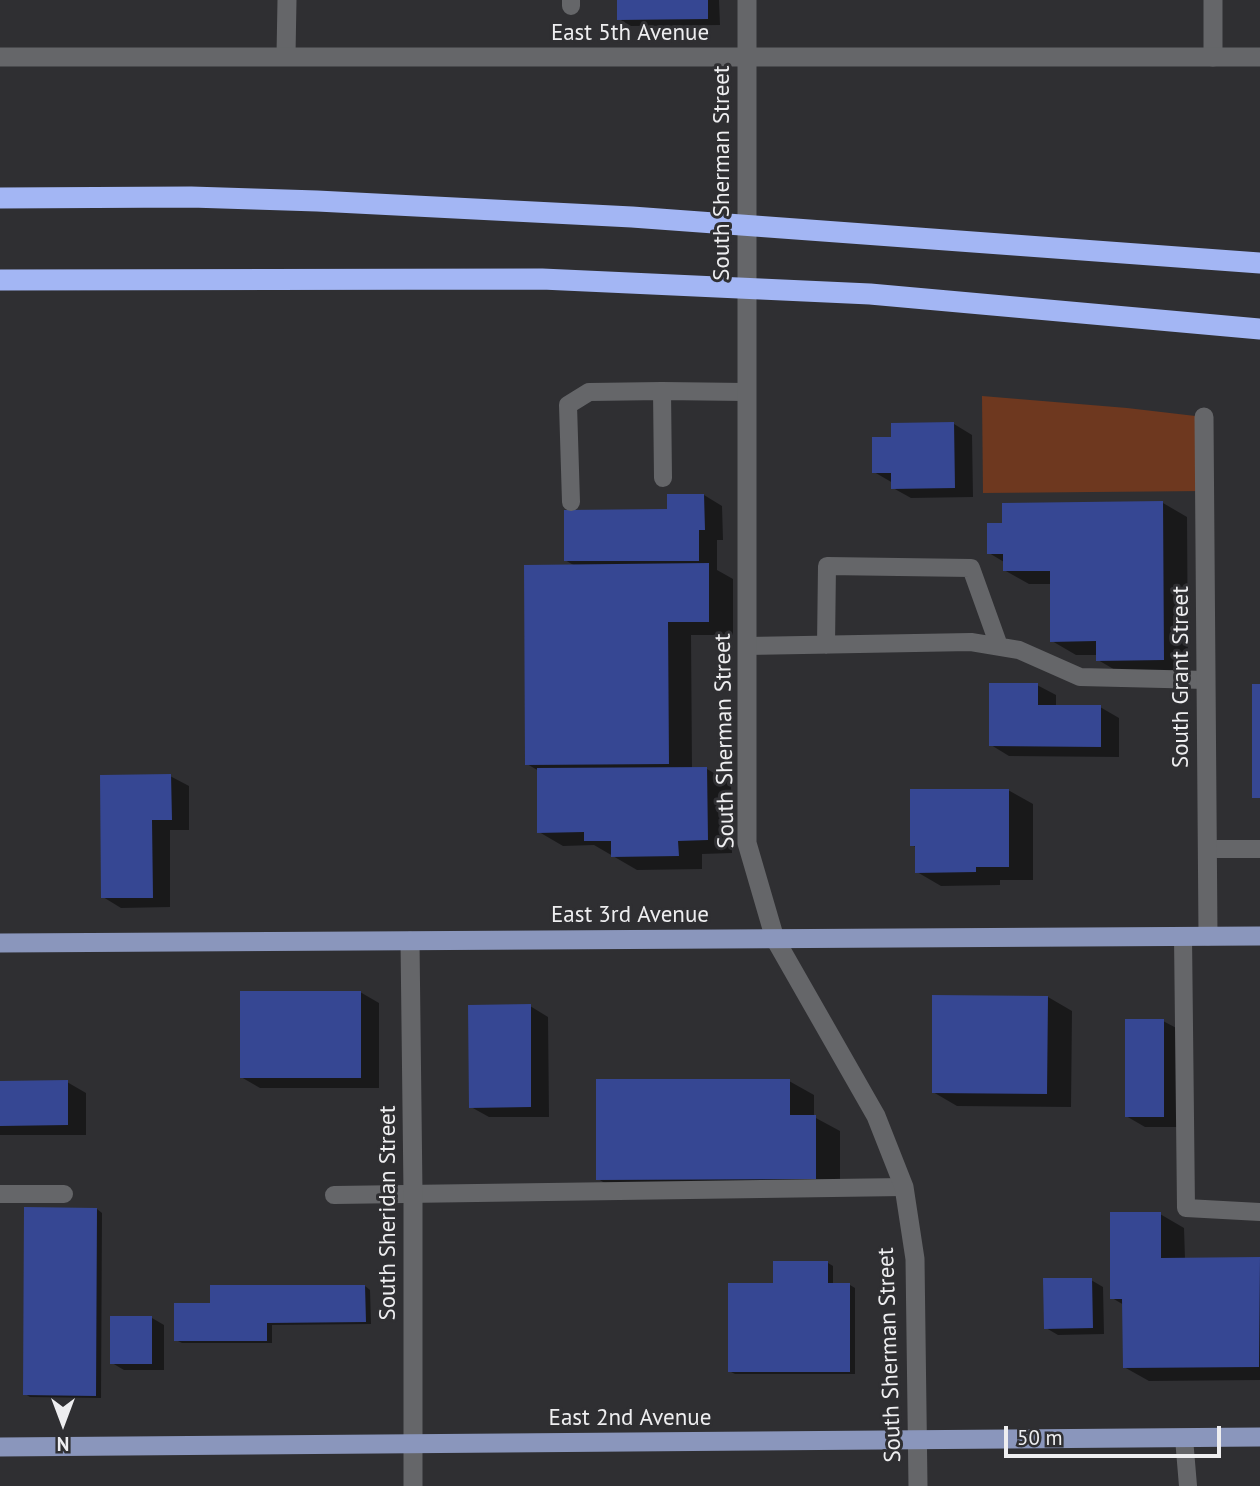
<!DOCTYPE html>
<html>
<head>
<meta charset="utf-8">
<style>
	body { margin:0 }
	#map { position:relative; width:1260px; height:1486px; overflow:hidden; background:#2f2f32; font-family:"PT Sans",sans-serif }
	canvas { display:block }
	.north { position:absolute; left:28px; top:1388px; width:70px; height:70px; -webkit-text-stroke:5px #2f2f32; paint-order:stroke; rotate:180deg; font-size:19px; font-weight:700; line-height:28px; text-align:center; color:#eeeef0 }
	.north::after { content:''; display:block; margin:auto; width:24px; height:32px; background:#eeeef0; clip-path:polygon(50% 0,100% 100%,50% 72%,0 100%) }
	.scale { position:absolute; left:1004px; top:1426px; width:217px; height:32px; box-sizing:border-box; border:4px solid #eeeef0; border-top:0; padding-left:9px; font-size:21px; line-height:24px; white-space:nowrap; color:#eeeef0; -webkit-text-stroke:5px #2f2f32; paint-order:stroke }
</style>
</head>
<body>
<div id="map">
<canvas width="1260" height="1486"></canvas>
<div class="north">N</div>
<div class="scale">50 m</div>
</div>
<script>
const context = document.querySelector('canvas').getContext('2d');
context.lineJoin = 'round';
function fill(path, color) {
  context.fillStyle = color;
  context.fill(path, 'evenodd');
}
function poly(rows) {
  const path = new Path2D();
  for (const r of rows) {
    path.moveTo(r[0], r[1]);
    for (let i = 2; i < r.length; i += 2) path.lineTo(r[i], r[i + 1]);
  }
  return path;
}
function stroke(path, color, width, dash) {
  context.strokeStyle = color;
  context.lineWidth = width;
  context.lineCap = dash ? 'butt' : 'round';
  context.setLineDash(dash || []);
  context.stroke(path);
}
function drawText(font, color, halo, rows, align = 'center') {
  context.font = font + ' "PT Sans",sans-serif';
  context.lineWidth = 6;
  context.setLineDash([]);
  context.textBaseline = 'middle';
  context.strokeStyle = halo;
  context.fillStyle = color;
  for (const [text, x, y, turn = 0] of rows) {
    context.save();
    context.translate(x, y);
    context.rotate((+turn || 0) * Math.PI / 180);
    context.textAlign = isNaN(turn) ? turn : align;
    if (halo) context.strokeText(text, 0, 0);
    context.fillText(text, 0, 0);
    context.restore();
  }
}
fill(poly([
	[982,396,1127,408,1204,417,1205,491,983,493]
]), '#6e381f');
fill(poly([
	[619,0,719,0,720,25,631,26,619,19],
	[954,424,972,435,973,497,911,498,893,488,893,483,874,472,892,439],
	[704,495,722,506,723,540,717,540,717,570,733,579,733,635,691,635,692,769,707,769,731,783,732,853,702,854,702,869,637,870,594,845,563,846,539,832,539,771,527,764,575,566,565,560],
	[1163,503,1187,517,1188,673,1122,674,1098,660,1098,655,1076,655,1052,641,1052,584,1029,584,1004,570,1004,562,989,553],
	[1037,685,1056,695,1056,707,1100,707,1119,718,1119,757,1009,756,991,745],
	[170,776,189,786,189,830,170,830,170,907,121,908,103,897],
	[1008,790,1033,804,1033,880,1000,880,1000,885,941,886,917,872,917,848,912,845],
	[360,992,379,1003,379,1088,260,1088,241,1077],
	[1048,997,1072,1011,1071,1107,957,1106,933,1092],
	[530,1006,548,1017,549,1117,489,1117,471,1107],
	[1163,1021,1182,1031,1182,1127,1145,1127,1126,1116],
	[789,1081,814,1095,814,1117,840,1131,840,1192,622,1193,598,1179],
	[67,1082,86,1093,86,1135,0,1135,0,1083],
	[97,1209,102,1213,101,1398,30,1397,25,1394],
	[1160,1214,1184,1228,1185,1259,1260,1259,1260,1380,1149,1381,1124,1367,1124,1305,1112,1298],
	[828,1263,833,1266,833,1285,850,1285,855,1288,855,1374,735,1374,729,1371,775,1285],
	[1091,1280,1103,1287,1104,1334,1058,1335,1046,1328],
	[365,1286,370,1290,371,1324,272,1325,272,1343,182,1343,176,1340,212,1304],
	[152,1318,164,1325,164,1370,124,1370,112,1363]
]), '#0007');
fill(poly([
	[617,0,708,0,708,19,617,20],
	[954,422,955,488,891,489,891,473,872,473,872,437,891,437,891,423],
	[667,494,704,494,705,530,699,530,699,561,564,561,564,510,667,509],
	[1163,501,1164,660,1096,661,1096,641,1050,642,1050,571,1003,571,1003,554,987,554,987,523,1002,523,1002,503],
	[709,563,709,622,668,622,669,764,525,765,524,565],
	[989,683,1038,683,1038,705,1101,705,1101,747,989,746],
	[1252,684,1260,684,1260,798,1252,798],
	[707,767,708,840,678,841,679,856,611,857,611,841,584,841,584,832,537,833,537,768],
	[171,774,172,820,152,820,153,898,101,898,100,775],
	[910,789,1009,789,1009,867,976,867,976,872,915,873,915,846,910,846],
	[240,991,361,991,361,1078,240,1078],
	[932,995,1048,996,1047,1094,932,1093],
	[531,1004,531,1107,469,1108,468,1005],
	[1125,1019,1164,1019,1164,1117,1125,1117],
	[596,1079,790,1079,790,1115,816,1115,816,1179,596,1180],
	[68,1080,68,1125,0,1126,0,1081],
	[24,1207,97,1208,96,1396,23,1395],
	[1110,1212,1161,1212,1161,1258,1260,1257,1259,1367,1123,1368,1122,1299,1110,1299],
	[773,1261,828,1261,828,1283,850,1283,850,1372,728,1372,728,1283,773,1283],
	[1043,1278,1092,1278,1093,1328,1044,1329],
	[210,1285,365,1285,366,1322,267,1323,267,1341,174,1341,174,1303,210,1303],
	[110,1316,152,1316,152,1364,110,1364]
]), '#364793');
stroke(poly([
	[571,0,571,6],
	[663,478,662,391,746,392],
	[571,502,568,405,589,392,662,391],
	[826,645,827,566,971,568,999,646],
	[747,646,971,642,1019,650,1080,677,1206,680],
	[1207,849,1260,849],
	[1183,936,1186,1208,1260,1212],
	[0,1194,64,1194],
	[334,1195,904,1187],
	[1184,1438,1188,1486]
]), '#656669', 18);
stroke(poly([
	[1213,0,1213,57],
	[286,55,287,0],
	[1204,417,1208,936],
	[410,941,413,1193,413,1486]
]), '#656669', 19);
stroke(poly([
	[747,0,747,843,775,939,876,1116,904,1187,915,1259,918,1486],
	[0,57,1260,57]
]), '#656669', 19);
stroke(poly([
	[0,943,1260,936],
	[0,1447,1260,1437]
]), '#8a96bc', 19);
stroke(poly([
	[0,198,191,197,317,201,632,217,1260,263],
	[0,280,542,279,870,294,1260,329]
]), '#a3b6f4', 21);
drawText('23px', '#eeeef0', '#2f2f32', [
	["East 5th Avenue",630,33],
	["South Sherman Street",722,173,-90],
	["South Grant Street",1181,677,-90],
	["South Sherman Street",725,741,-91],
	["East 3rd Avenue",630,915],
	["South Sheridan Street",388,1213,-90],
	["South Sherman Street",890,1355,-92],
	["East 2nd Avenue",630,1418]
]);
</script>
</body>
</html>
